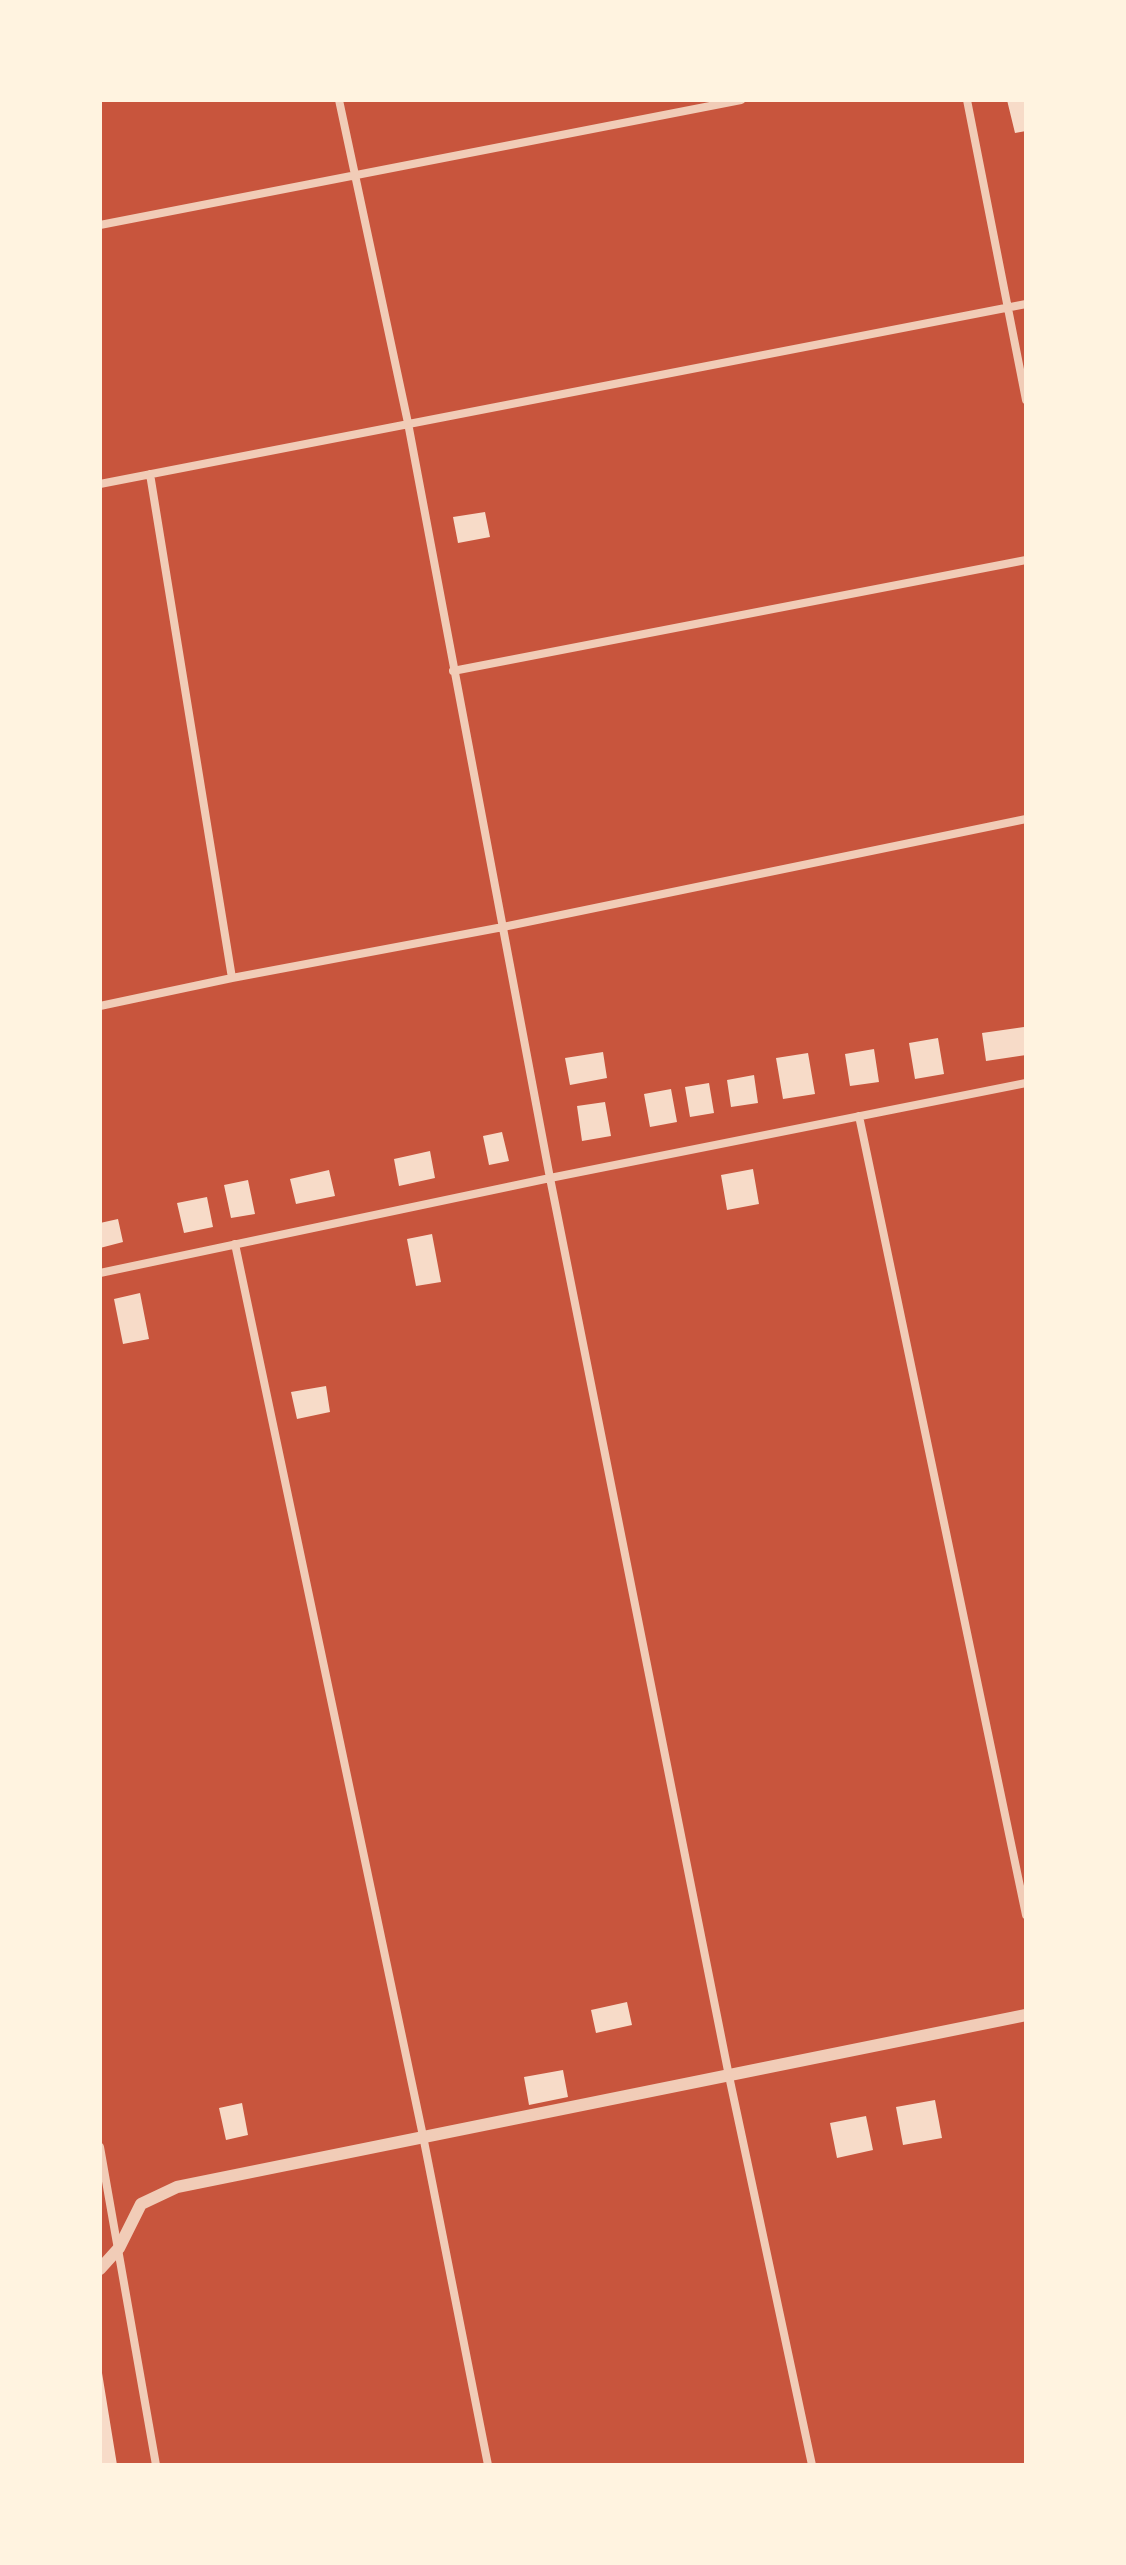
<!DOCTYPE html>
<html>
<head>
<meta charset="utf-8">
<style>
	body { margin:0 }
	#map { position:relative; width:1126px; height:2565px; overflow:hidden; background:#c8553d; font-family:"Fira Sans Condensed",sans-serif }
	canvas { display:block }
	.frame { position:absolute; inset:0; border:102px solid #fff3e0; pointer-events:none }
</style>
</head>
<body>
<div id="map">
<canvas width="1126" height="2565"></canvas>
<div class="frame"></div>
</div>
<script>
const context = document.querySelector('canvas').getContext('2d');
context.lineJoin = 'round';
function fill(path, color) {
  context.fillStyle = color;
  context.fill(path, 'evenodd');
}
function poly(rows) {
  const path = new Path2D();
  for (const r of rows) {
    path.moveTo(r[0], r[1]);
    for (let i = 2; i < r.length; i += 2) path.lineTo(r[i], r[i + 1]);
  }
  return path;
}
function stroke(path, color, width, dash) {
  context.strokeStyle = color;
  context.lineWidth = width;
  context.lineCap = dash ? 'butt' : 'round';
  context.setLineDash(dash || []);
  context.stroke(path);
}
fill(poly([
	[1007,100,1026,100,1026,131,1015,133],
	[485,512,490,537,458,543,453,517],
	[1024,1027,1026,1055,986,1061,982,1033],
	[938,1038,944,1074,915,1079,909,1043],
	[874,1049,879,1082,850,1086,845,1054],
	[603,1052,607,1078,570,1085,565,1058],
	[808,1053,815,1094,783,1099,776,1058],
	[754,1075,758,1103,731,1107,727,1080],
	[709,1083,714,1113,690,1117,685,1087],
	[671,1089,677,1122,650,1127,644,1094],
	[605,1102,611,1136,582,1141,577,1106],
	[502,1132,509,1161,489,1165,483,1136],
	[430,1151,435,1178,399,1186,394,1159],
	[753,1169,759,1204,727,1210,721,1175],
	[329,1170,335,1196,296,1204,290,1179],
	[248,1180,255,1214,231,1218,224,1185],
	[207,1197,213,1227,184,1233,177,1203],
	[118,1219,123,1242,100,1248,100,1223],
	[432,1234,441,1282,416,1286,407,1239],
	[140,1293,149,1339,123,1344,114,1299],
	[326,1386,330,1412,297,1419,291,1392],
	[627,2002,632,2025,596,2033,591,2010],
	[563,2070,568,2097,529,2105,524,2077],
	[935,2100,942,2138,903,2145,896,2107],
	[242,2103,248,2135,226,2140,219,2108],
	[866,2116,873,2150,837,2158,830,2123],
	[100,2373,102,2373,117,2465,100,2465]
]), '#f7dbc8');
stroke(poly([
	[339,100,408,423,550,1178,729,2076,812,2465],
	[967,100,1026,400],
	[100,225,741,100],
	[150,474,232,978],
	[100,484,1026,304],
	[453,671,1026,560],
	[100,1006,232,978,503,927,1026,819],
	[859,1116,1026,1915],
	[235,1244,423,2136,488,2465],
	[100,1273,550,1178,1026,1083],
	[100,2147,156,2465]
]), '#f1ccb7', 8);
stroke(poly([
	[100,2269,119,2248,141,2204,177,2187,1026,2015]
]), '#f1ccb7', 12);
</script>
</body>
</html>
